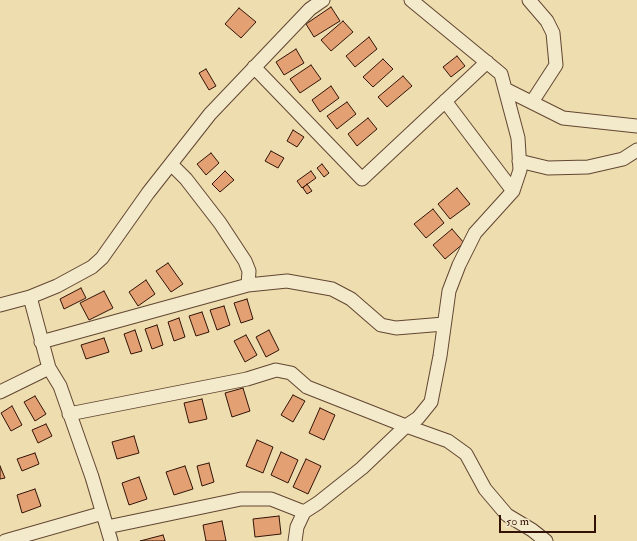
<!DOCTYPE html>
<html>
<head>
<meta charset="utf-8">
<style>
	body { margin:0 }
	#map { position:relative; width:637px; height:541px; overflow:hidden; background:#edddaf; font-family:"IM FELL Double Pica",serif }
	canvas { display:block }
	.scale { position:absolute; left:499px; top:515px; width:97px; height:18px; box-sizing:border-box; border:2px solid #331307; border-top:0; padding-left:5px; font-size:12px; line-height:14px; white-space:nowrap; color:#331307; -webkit-text-stroke:3px #f3e9cb; paint-order:stroke }
</style>
</head>
<body>
<div id="map">
<canvas width="637" height="541"></canvas>
<div class="scale">50 m</div>
</div>
<script>
const context = document.querySelector('canvas').getContext('2d');
context.lineJoin = 'round';
function fill(path, color) {
  context.fillStyle = color;
  context.fill(path, 'evenodd');
}
function poly(rows) {
  const path = new Path2D();
  for (const r of rows) {
    path.moveTo(r[0], r[1]);
    for (let i = 2; i < r.length; i += 2) path.lineTo(r[i], r[i + 1]);
  }
  return path;
}
function stroke(path, color, width, dash) {
  context.strokeStyle = color;
  context.lineWidth = width;
  context.lineCap = dash ? 'butt' : 'round';
  context.setLineDash(dash || []);
  context.stroke(path);
}
const building = poly([
	[331,7,340,21,314,37,306,24,331,7],
	[239,8,256,22,241,38,225,24,239,8],
	[343,21,353,32,331,51,321,40,343,21],
	[369,37,377,49,355,67,346,56,369,37],
	[296,49,304,63,284,75,276,62,296,49],
	[457,56,465,66,451,77,443,67,457,56],
	[383,59,393,69,373,87,363,77,383,59],
	[311,65,321,79,300,93,290,79,311,65],
	[206,69,216,86,209,90,199,73,206,69],
	[403,76,412,86,387,107,378,97,403,76],
	[331,86,339,98,320,112,312,100,331,86],
	[347,102,356,114,337,129,327,116,347,102],
	[368,118,377,129,357,146,348,134,368,118],
	[293,130,304,137,297,147,287,141,293,130],
	[271,151,284,158,278,168,265,161,271,151],
	[211,153,219,163,206,175,197,164,211,153],
	[322,164,329,173,324,177,317,168,322,164],
	[225,171,234,180,220,192,212,184,225,171],
	[311,171,316,178,302,188,297,181,311,171],
	[307,184,312,191,307,194,303,188,307,184],
	[457,188,470,204,450,219,438,204,457,188],
	[433,209,444,223,426,238,414,224,433,209],
	[452,229,464,243,445,259,433,245,452,229],
	[168,263,183,284,171,292,156,271,168,263],
	[146,280,155,294,138,306,129,292,146,280],
	[81,288,86,298,64,309,60,299,81,288],
	[104,291,113,308,89,320,80,303,104,291],
	[247,299,253,319,241,323,234,303,247,299],
	[224,306,230,325,217,330,210,310,224,306],
	[202,312,209,332,196,336,189,316,202,312],
	[179,318,185,337,174,341,168,322,179,318],
	[157,325,163,345,152,349,145,329,157,325],
	[135,330,142,351,131,354,124,334,135,330],
	[269,330,279,350,266,357,256,337,269,330],
	[246,335,257,355,245,362,234,341,246,335],
	[104,338,109,352,86,359,81,345,104,338],
	[243,388,250,411,232,417,225,393,243,388],
	[293,395,305,401,293,422,281,415,293,395],
	[35,396,46,414,35,421,24,402,35,396],
	[202,399,207,419,189,423,184,403,202,399],
	[12,406,22,425,11,431,1,413,12,406],
	[320,408,335,415,324,440,309,433,320,408],
	[46,424,52,436,38,443,32,430,46,424],
	[134,436,139,453,117,459,112,442,134,436],
	[257,440,273,447,263,473,246,466,257,440],
	[281,452,298,460,288,483,271,475,281,452],
	[35,453,39,464,22,471,17,459,35,453],
	[306,459,321,466,308,494,293,487,306,459],
	[209,463,214,482,202,486,197,466,209,463],
	[0,466,5,478,0,479,0,466],
	[185,466,193,489,174,495,166,472,185,466],
	[139,477,147,499,129,505,122,483,139,477],
	[35,489,41,506,22,513,17,495,35,489],
	[279,516,281,534,255,537,253,519,279,516],
	[222,521,226,541,206,541,203,525,222,521],
	[163,535,165,541,140,541,163,535]
]);
fill(building, '#e2a073');
stroke(building, '#331307', 1);
const minor = poly([
	[529,0,547,21,553,33,556,65,532,102],
	[254,67,362,179,487,62],
	[505,89,563,118,637,126],
	[445,101,513,191],
	[519,161,548,168,588,167,623,159,637,150],
	[171,164,186,179,220,223,245,261,249,271,248,285],
	[30,297,49,368,60,386,92,477,111,541],
	[0,305,30,297,57,286,92,267,102,258,148,193,210,114,310,9,323,0],
	[41,342,248,285,287,281,332,289,351,299,381,325,396,328,444,324],
	[0,392,49,368],
	[69,414,247,379,276,370,291,373,307,387,406,426,418,418,431,402,440,356,449,291,459,265,475,233,513,191,520,170,518,138,501,74,411,0],
	[107,527,241,499,271,499,304,512],
	[5,541,103,513],
	[295,541,297,527,304,512,318,503,362,468,406,426,448,441,466,454,485,489,507,515,532,530,546,541]
]);
stroke(minor, '#624631', 15);
stroke(minor, '#f3e9cb', 13);
</script>
</body>
</html>
